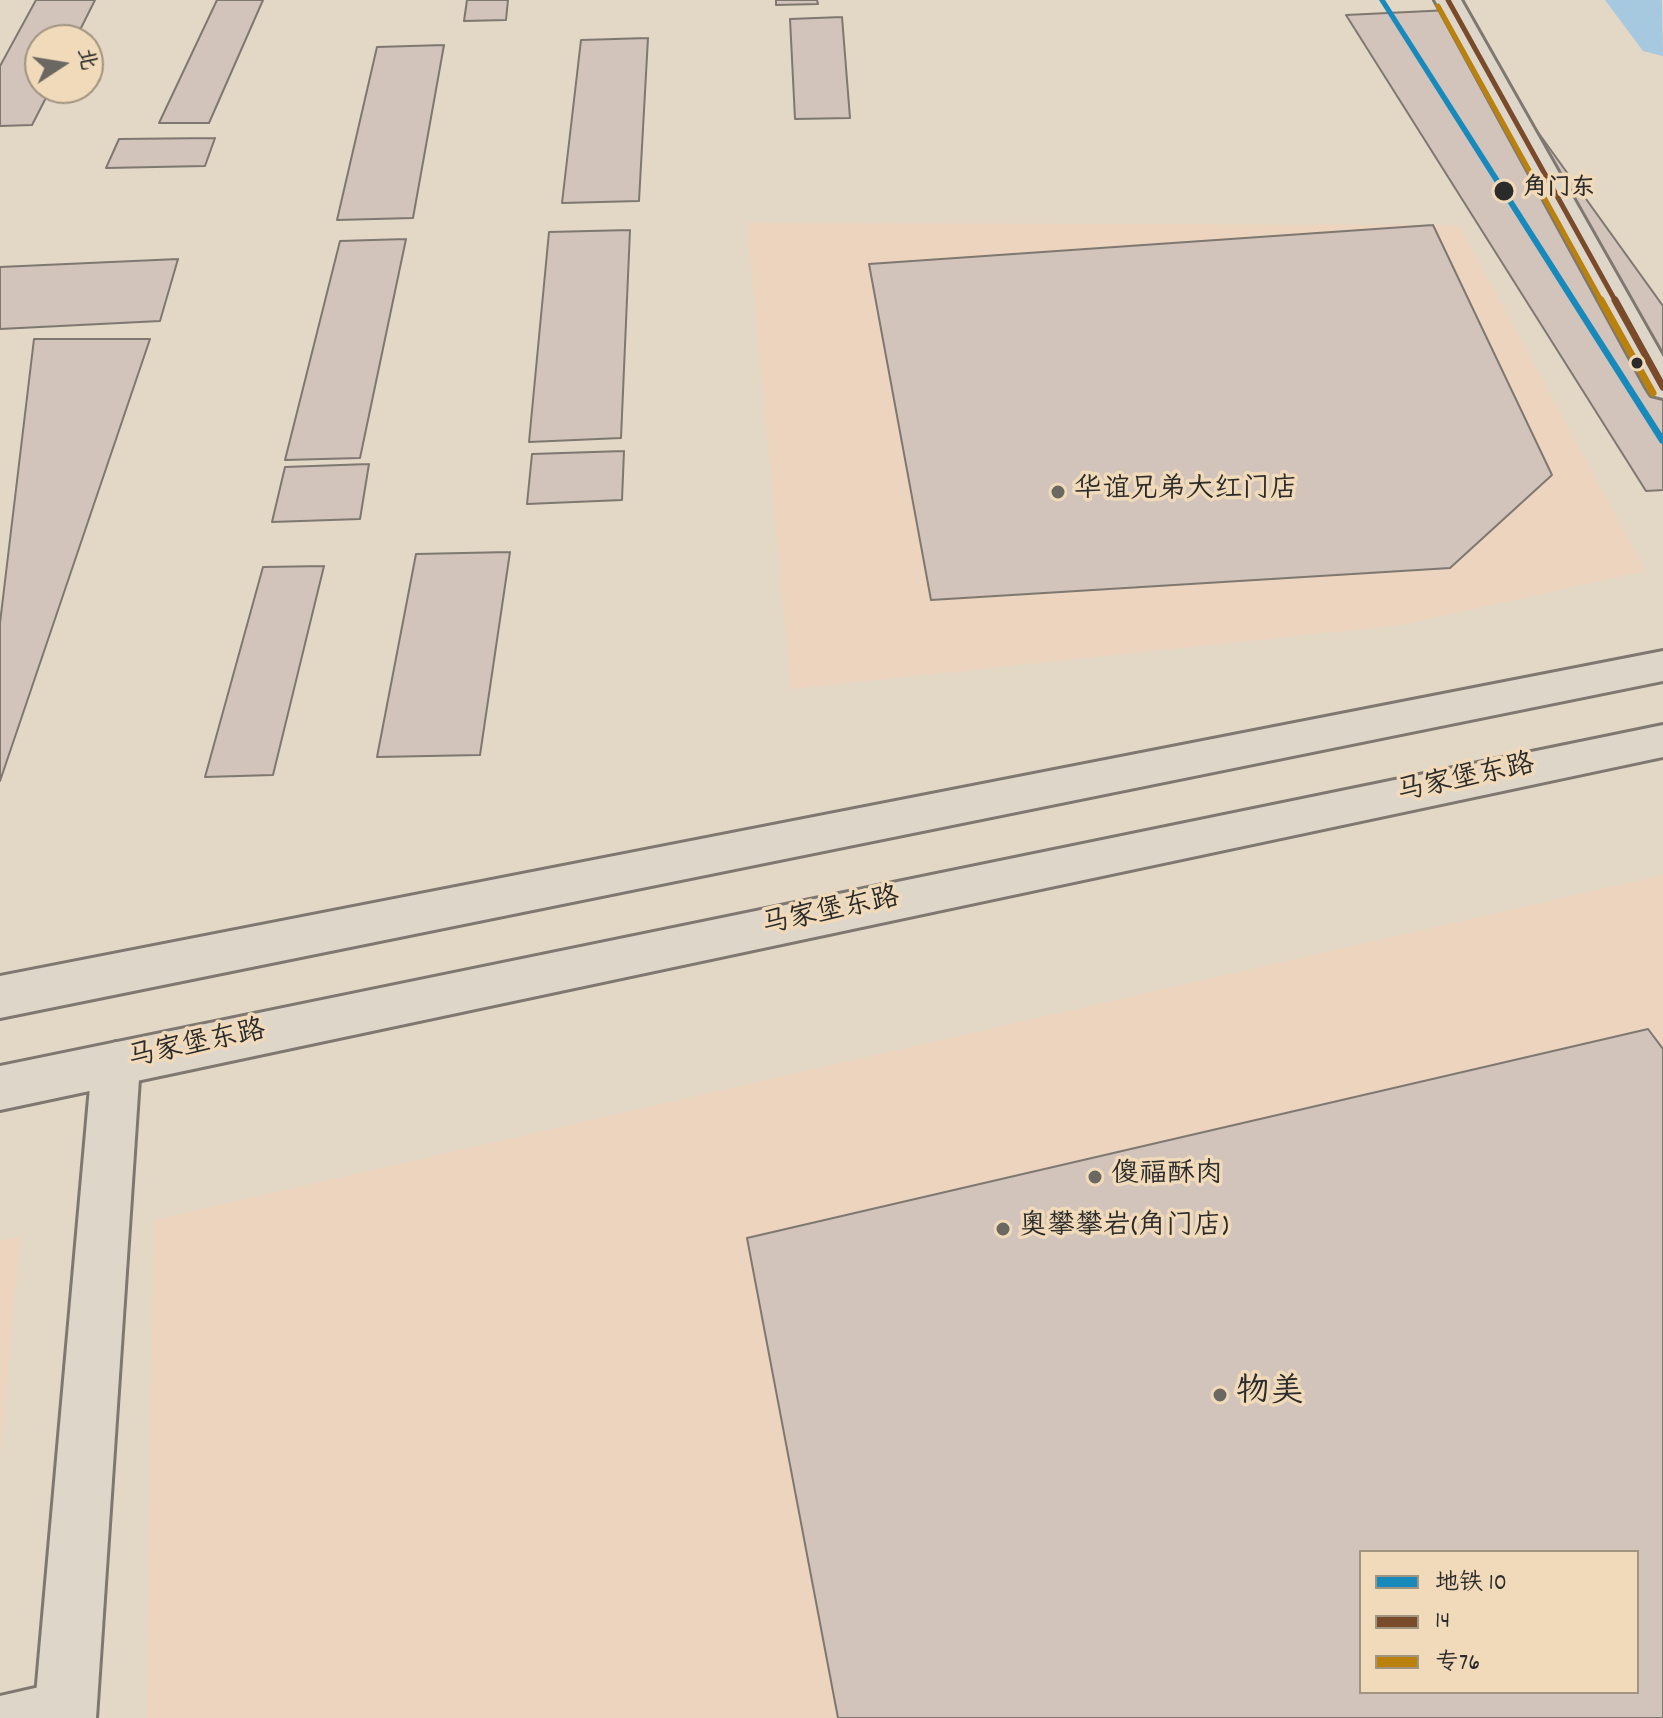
<!DOCTYPE html>
<html>
<head>
<meta charset="utf-8">
<style>
	body { margin:0 }
	#map { position:relative; width:1663px; height:1718px; overflow:hidden; background:#e3d7c6; font-family:Dekko,"LXGW WenKai TC",sans-serif }
	canvas { display:block }
	.legend { position:absolute; left:1359px; top:1550px; width:280px; height:144px; box-sizing:border-box; background:#f0dab9; border:2px solid #a19480; margin:0; padding:10px 14px; list-style:none; font-size:24px; color:#2b2b2b }
	.legend li { display:flex; align-items:center; gap:16px; height:40px }
	.legend b { width:40px; border:2px solid #a19480 }
	.north { position:absolute; left:24px; top:24px; width:80px; height:80px; box-sizing:border-box; background:#f0dab9; border:2px solid #a19480; border-radius:50%; rotate:78deg; font-size:22px; font-weight:700; line-height:32px; text-align:center; color:#2b2b2b }
	.north::after { content:''; display:block; margin:auto; width:28px; height:36px; background:#6b6761; clip-path:polygon(50% 0,100% 100%,50% 72%,0 100%) }
</style>
</head>
<body>
<div id="map">
<canvas width="1663" height="1718"></canvas>
<ul class="legend">
<li><b style="height:10px;background:#178abb"></b>地铁 10</li>
<li><b style="height:10px;background:#7a4b2a"></b>14</li>
<li><b style="height:10px;background:#ba810d"></b>专76</li>
</ul>
<div class="north">北</div>
</div>
<script>
const context = document.querySelector('canvas').getContext('2d');
context.lineJoin = 'round';
function fill(path, color) {
  context.fillStyle = color;
  context.fill(path, 'evenodd');
}
function poly(rows) {
  const path = new Path2D();
  for (const r of rows) {
    path.moveTo(r[0], r[1]);
    for (let i = 2; i < r.length; i += 2) path.lineTo(r[i], r[i + 1]);
  }
  return path;
}
function stroke(path, color, width, dash) {
  context.strokeStyle = color;
  context.lineWidth = width;
  context.lineCap = dash ? 'butt' : 'round';
  context.setLineDash(dash || []);
  context.stroke(path);
}
function drawText(font, color, halo, rows, align = 'center') {
  context.font = font + ' Dekko,"LXGW WenKai TC",sans-serif';
  context.lineWidth = 7;
  context.setLineDash([]);
  context.textBaseline = 'middle';
  context.strokeStyle = halo;
  context.fillStyle = color;
  for (const [text, x, y, turn = 0] of rows) {
    context.save();
    context.translate(x, y);
    context.rotate((+turn || 0) * Math.PI / 180);
    context.textAlign = isNaN(turn) ? turn : align;
    if (halo) context.strokeText(text, 0, 0);
    context.fillText(text, 0, 0);
    context.restore();
  }
}
fill(poly([
	[747,223,1459,225,1646,571,1402,625,791,689],
	[1663,875,1663,1718,146,1718,154,1220],
	[1361,1552,1637,1552,1637,1692,1361,1692],
	[20,1237,0,1456,0,1241]
]), '#ecd4bf');
fill(poly([
	[1605,0,1662,0,1663,56,1643,51,1605,0]
]), '#a6c9df');
const building = poly([
	[36,0,95,0,75,40,40,40,40,88,51,88,32,125,0,126,0,66,36,0],
	[217,0,263,0,209,123,159,123,217,0],
	[467,0,508,0,506,20,464,21,467,0],
	[776,0,817,0,818,4,776,5,776,0],
	[1450,10,1663,306,1663,490,1646,491,1346,15,1450,10],
	[842,17,850,118,795,119,790,19,842,17],
	[648,38,639,201,562,203,581,40,648,38],
	[444,45,413,218,337,220,377,47,444,45],
	[215,138,205,166,106,168,119,139,215,138],
	[1433,225,1552,475,1450,568,931,600,869,264,1433,225],
	[630,230,621,438,529,442,549,232,630,230],
	[406,239,360,458,285,460,340,241,406,239],
	[178,259,160,321,0,329,0,267,178,259],
	[34,339,150,339,0,781,0,623,34,339],
	[624,451,622,500,527,504,532,454,624,451],
	[369,464,360,519,272,522,285,467,369,464],
	[510,552,480,755,377,757,416,554,510,552],
	[324,566,273,775,205,777,263,567,324,566],
	[1648,1029,1663,1049,1663,1718,838,1718,747,1238,1648,1029],
	[1361,1552,1637,1552,1637,1692,1361,1692,1361,1552]
]);
fill(building, '#d2c3bb');
stroke(building, '#7e7871', 2);
const lane = poly([
	[66,1681,79,1686,84,1699,79,1712,63,1718,0,1718,0,1696,66,1681]
]);
const street = poly([
	[116,1042,133,1048,140,1064,96,1718,34,1718,92,1064,99,1048,116,1042]
]);
const secondary = poly([
	[1435,0,1461,0,1663,357,1663,398,1651,395,1646,387,1435,0],
	[1663,651,1663,681,0,1018,0,976,1663,651],
	[1663,725,1663,757,0,1110,0,1066,1663,725]
]);
stroke(lane, '#7e7871', 6);
stroke(street, '#7e7871', 6);
stroke(secondary, '#7e7871', 6);
fill(lane, '#dfd6ca');
fill(street, '#dfd6ca');
fill(secondary, '#dfd6ca');
stroke(poly([
	[1448,0,1616,302]
]), '#7a4b2a', 5);
stroke(poly([
	[1615,300,1663,387]
]), '#7a4b2a', 7);
stroke(poly([
	[1438,6,1602,302]
]), '#ba810d', 5);
stroke(poly([
	[1601,300,1653,393]
]), '#ba810d', 7);
fill(poly([
	[1379,0,1385,0,1663,435,1663,444,1660,443,1379,0]
]), '#178abb');
for (const [x, y, r, color] of [
	[1504,191,11,"#2b2b2b"],
	[1637,363,7,"#2b2b2b"],
	[1058,492,8,"#6b6761"],
	[1095,1177,8,"#6b6761"],
	[1003,1229,8,"#6b6761"],
	[1220,1395,8,"#6b6761"]
]) {
  const dot = new Path2D();
  dot.arc(x, y, r, 0, 2 * Math.PI);
  context.fillStyle = color;
  context.fill(dot);
  stroke(dot, '#f0dab9', 3);
}
drawText('bold 24px', '#2b2b2b', '#f0dab9', [
	["角门东",1523,191]
], 'left');
drawText('28px', '#2b2b2b', '#f0dab9', [
	["华谊兄弟大红门店",1074,492],
	["傻福酥肉",1111,1177],
	["奥攀攀岩(角门店)",1019,1229]
], 'left');
drawText('28px', '#2b2b2b', '#f0dab9', [
	["马家堡东路",1466,781,-12],
	["马家堡东路",831,914,-12],
	["马家堡东路",197,1047,-12]
]);
drawText('34px', '#2b2b2b', '#f0dab9', [
	["物美",1236,1395]
], 'left');
</script>
</body>
</html>
